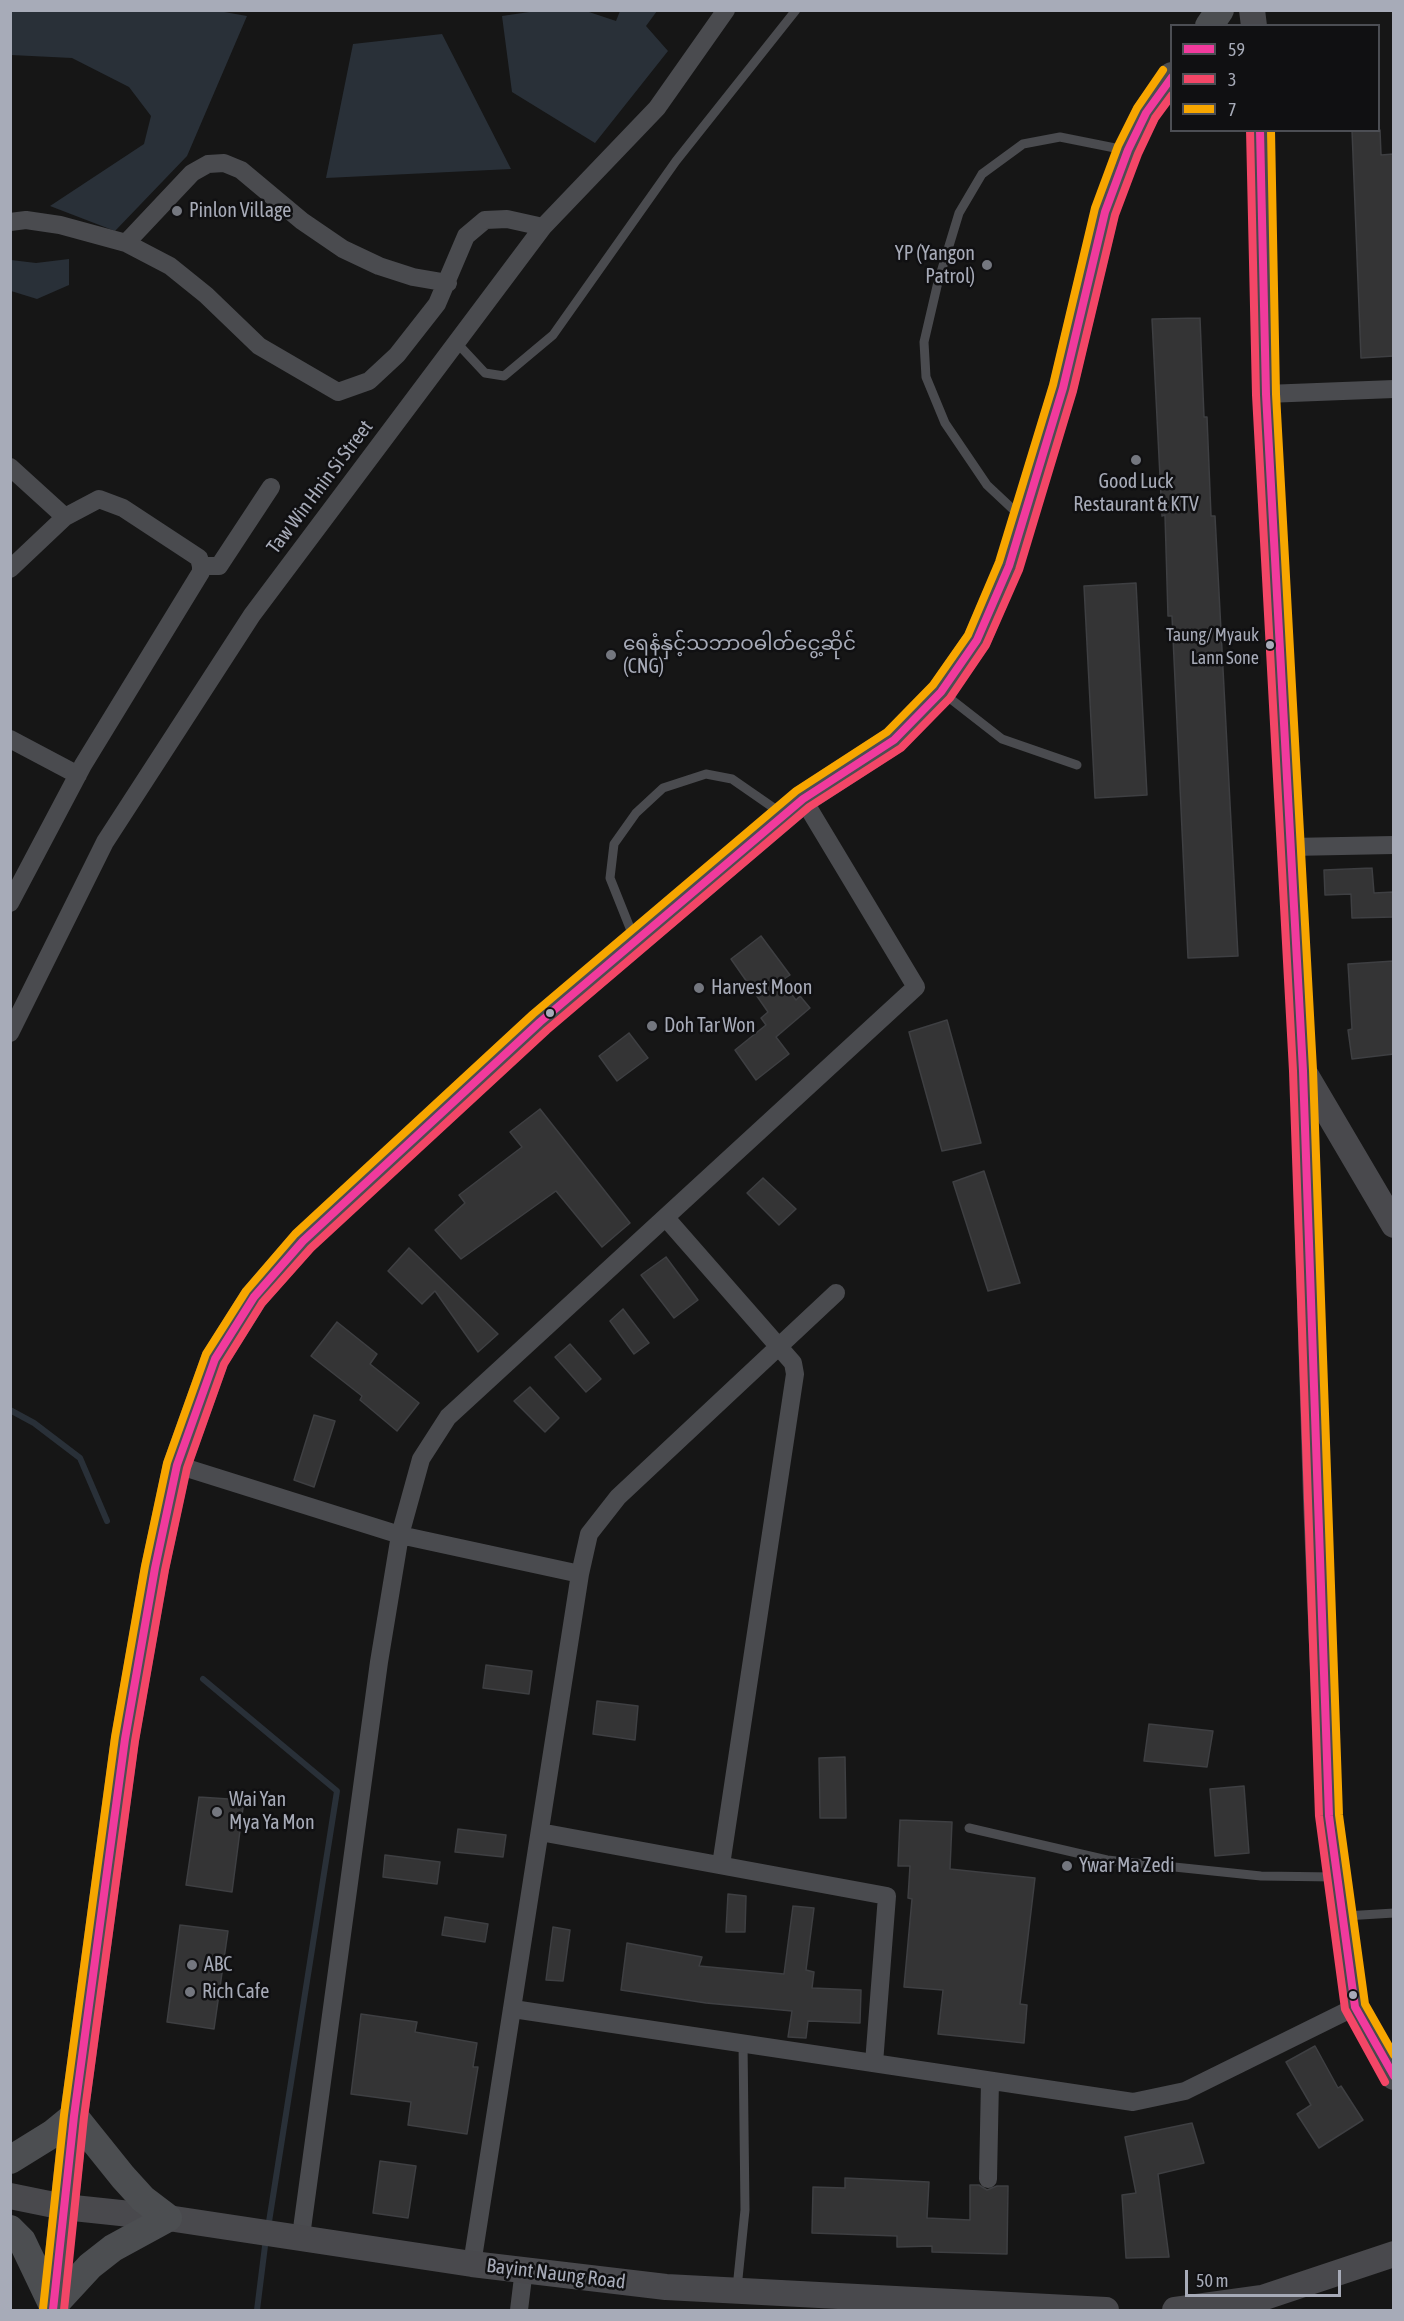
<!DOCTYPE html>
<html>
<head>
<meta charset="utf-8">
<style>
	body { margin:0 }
	#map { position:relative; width:1404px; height:2321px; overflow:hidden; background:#161616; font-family:"Asap Condensed",sans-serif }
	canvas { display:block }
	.frame { position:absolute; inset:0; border:12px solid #a7abb8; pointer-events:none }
	.legend { position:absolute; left:1170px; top:24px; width:210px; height:108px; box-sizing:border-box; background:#101012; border:2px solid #4c4e54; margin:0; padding:8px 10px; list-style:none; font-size:18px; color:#a7abb8 }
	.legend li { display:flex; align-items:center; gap:12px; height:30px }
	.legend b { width:30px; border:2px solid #4c4e54 }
	.scale { position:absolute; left:1185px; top:2270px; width:156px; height:27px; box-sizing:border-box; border:3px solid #a7abb8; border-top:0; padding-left:8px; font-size:18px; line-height:21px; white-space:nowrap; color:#a7abb8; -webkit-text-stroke:4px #101012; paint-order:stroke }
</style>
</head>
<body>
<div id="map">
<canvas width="1404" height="2321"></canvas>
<div class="frame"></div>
<ul class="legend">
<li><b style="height:8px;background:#f13a9d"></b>59</li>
<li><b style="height:8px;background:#f34667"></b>3</li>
<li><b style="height:8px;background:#f7a600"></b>7</li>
</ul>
<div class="scale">50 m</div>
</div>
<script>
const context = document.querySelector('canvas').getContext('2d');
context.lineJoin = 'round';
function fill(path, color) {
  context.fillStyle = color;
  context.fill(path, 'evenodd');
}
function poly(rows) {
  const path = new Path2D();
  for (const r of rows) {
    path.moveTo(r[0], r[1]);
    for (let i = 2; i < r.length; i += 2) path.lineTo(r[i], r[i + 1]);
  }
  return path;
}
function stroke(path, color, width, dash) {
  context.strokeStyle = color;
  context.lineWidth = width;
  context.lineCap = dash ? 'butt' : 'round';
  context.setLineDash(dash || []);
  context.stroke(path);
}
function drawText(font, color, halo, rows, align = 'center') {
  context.font = font + ' "Asap Condensed","Noto Sans Myanmar",sans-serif';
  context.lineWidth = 5;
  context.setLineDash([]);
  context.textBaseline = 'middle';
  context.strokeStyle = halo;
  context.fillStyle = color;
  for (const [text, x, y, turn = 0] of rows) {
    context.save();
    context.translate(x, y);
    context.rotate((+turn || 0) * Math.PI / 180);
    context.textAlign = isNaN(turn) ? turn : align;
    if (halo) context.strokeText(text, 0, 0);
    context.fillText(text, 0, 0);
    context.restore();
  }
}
fill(poly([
	[213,10,247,16,187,156,115,231,50,206,144,144,151,116,129,87,72,58,11,55,11,11],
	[586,11,616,21,620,11,657,11,646,26,668,51,595,143,512,92,502,16,536,11],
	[442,34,511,169,326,178,353,44],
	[69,259,69,285,37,299,11,291,11,260,36,263]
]), '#293038');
stroke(poly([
	[10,1410,34,1423,80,1458,107,1521],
	[203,1679,337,1791,268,2228],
	[257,2310,266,2238]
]), '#293038', 6);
const building = poly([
	[1352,130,1380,130,1381,155,1394,154,1394,356,1361,358,1352,130],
	[1200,318,1204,417,1207,417,1211,516,1215,516,1238,956,1188,958,1172,616,1168,616,1165,515,1162,516,1152,319,1200,318],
	[1136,583,1147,795,1095,798,1084,586,1136,583],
	[1372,868,1374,893,1394,892,1394,917,1352,918,1351,894,1325,895,1324,870,1372,868],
	[761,936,790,975,781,981,796,1000,800,996,810,1008,776,1037,789,1054,756,1080,735,1050,766,1025,761,1018,768,1012,731,959,761,936],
	[1394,961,1394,1054,1352,1059,1348,1030,1352,1029,1348,964,1394,961],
	[947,1020,981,1143,942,1151,909,1032,947,1020],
	[629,1033,648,1058,617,1081,599,1056,629,1033],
	[540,1109,630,1223,602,1247,556,1191,461,1259,435,1230,465,1203,459,1195,522,1147,510,1132,540,1109],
	[984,1171,1020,1283,988,1291,953,1182,984,1171],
	[763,1178,796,1209,779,1225,747,1193,763,1178],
	[409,1248,498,1334,478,1352,435,1291,422,1304,388,1271,409,1248],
	[666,1257,698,1300,674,1318,641,1275,666,1257],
	[623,1309,649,1343,634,1354,610,1321,623,1309],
	[337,1322,377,1354,370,1364,419,1403,397,1431,360,1400,362,1396,311,1356,337,1322],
	[570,1344,601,1379,586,1392,555,1357,570,1344],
	[530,1387,559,1418,545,1432,514,1401,530,1387],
	[314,1415,335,1421,314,1487,294,1480,314,1415],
	[486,1665,532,1671,529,1694,483,1688,486,1665],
	[597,1701,638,1706,635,1740,593,1734,597,1701],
	[1149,1724,1213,1731,1207,1767,1144,1761,1149,1724],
	[845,1757,846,1818,820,1818,819,1758,845,1757],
	[1244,1786,1249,1853,1215,1856,1210,1789,1244,1786],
	[199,1797,244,1800,232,1892,186,1885,199,1797],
	[900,1820,952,1822,950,1869,1035,1878,1020,2004,1027,2005,1024,2043,938,2034,943,1990,904,1987,912,1899,908,1898,910,1866,898,1866,900,1820],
	[458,1829,506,1835,503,1857,455,1852,458,1829],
	[385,1855,440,1862,437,1884,383,1877,385,1855],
	[728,1894,746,1896,745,1932,726,1932,728,1894],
	[793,1906,814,1908,806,1970,814,1972,812,1988,861,1990,860,2023,808,2021,806,2038,788,2037,792,2011,706,2003,621,1990,627,1943,702,1957,699,1966,784,1974,793,1906],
	[445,1917,488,1924,485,1942,442,1935,445,1917],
	[180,1925,228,1931,214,2029,167,2022,180,1925],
	[553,1927,570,1930,563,1981,546,1980,553,1927],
	[361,2014,417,2022,415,2032,477,2043,473,2067,478,2067,467,2134,408,2125,411,2102,351,2094,361,2014],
	[1315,2046,1338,2088,1341,2086,1363,2120,1319,2148,1297,2114,1311,2105,1286,2062,1315,2046],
	[1192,2123,1204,2163,1158,2174,1169,2257,1126,2258,1122,2195,1136,2193,1125,2137,1192,2123],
	[380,2161,416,2166,408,2218,373,2213,380,2161],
	[845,2178,929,2182,927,2218,970,2220,970,2185,979,2185,987,2190,997,2186,1008,2186,1007,2254,932,2252,932,2246,897,2247,897,2236,812,2233,813,2187,845,2188,845,2178]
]);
fill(building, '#343435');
stroke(building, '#3e3f42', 1.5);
stroke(poly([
	[457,343,485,373,504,376,553,335,676,161,796,10],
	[1019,515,987,485,945,423,926,377,924,342,938,282,959,213,982,174,1023,144,1060,137,1125,150],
	[943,693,1002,739,1077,765],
	[634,938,610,878,614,844,636,813,663,788,706,774,732,779,781,813],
	[969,1828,1107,1860,1261,1876,1335,1877],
	[1345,1916,1394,1913],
	[737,2288,745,2210,743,2043]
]), '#4a4b4f', 9);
stroke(poly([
	[10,222,26,220,60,225,126,243,170,266,206,295,259,346,338,392,369,381,397,355,437,304,466,236,485,220,507,219,543,227],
	[126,243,192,173,208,164,224,163,241,170,302,221,343,249,379,266,413,277,448,283],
	[1266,394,1394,389],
	[10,467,65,517],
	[201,566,219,566,271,487],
	[10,569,65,517,99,499,123,508,193,554,199,558,201,566,201,572,83,765,10,903],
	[10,739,78,775],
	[1290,847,1394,845],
	[10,1033,105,842,252,615,543,227,657,108,726,10],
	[666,1218,793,1363,795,1374,721,1865],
	[177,1465,400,1535,580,1574],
	[540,1832,887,1896,874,2063],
	[513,2009,1133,2102,1185,2091,1355,2007],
	[988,2179,990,2081],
	[301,2236,379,1662,400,1535,421,1459,448,1417,916,987,803,799],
	[472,2264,580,1574,589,1534,618,1497,836,1293],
	[519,2310,524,2269]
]), '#4a4b4f', 18);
stroke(poly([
	[1252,10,1254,26],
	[1260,130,1266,394,1303,1071,1316,1498,1329,1816,1355,2007,1394,2077],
	[1304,1072,1394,1225],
	[10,2196,64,2207,168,2218,472,2264,666,2287,1106,2310],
	[1175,2310,1262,2298,1394,2254]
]), '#49494d', 26);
stroke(poly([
	[1209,26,1220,10],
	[10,2160,52,2134,74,2116],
	[10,2229,22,2241,53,2306],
	[53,2306,90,2266,113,2248,168,2218,143,2199,123,2177,74,2116],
	[53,2310,74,2116,125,1739,155,1568,177,1465,215,1359,254,1297,303,1241,540,1022,803,799,894,740,941,692,977,640,1009,566,1063,388,1105,212,1128,150,1146,113,1172,76]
]), '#4c4e51', 28);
stroke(poly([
	[1260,130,1266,394,1303,1071,1329,1816,1355,2007,1394,2076],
	[53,2310,74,2116,125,1739,155,1568,177,1465,215,1359,254,1297,303,1241,540,1022,803,799,894,740,941,692,977,640,1009,566,1063,388,1105,212,1128,150,1146,113,1172,77]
]), '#f13a9d', 8);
stroke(poly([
	[1250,130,1256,395,1293,1071,1319,1816,1345,2009,1385,2082],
	[64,2310,84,2117,135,1741,165,1570,187,1468,224,1364,262,1303,311,1248,547,1030,809,807,901,748,950,698,986,645,1019,570,1073,391,1115,215,1138,154,1155,118,1172,95]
]), '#f34667', 8);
stroke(poly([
	[1271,130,1276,394,1313,1070,1339,1815,1365,2004,1394,2055],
	[43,2309,64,2115,115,1737,145,1566,167,1463,206,1354,246,1291,295,1234,533,1014,796,791,887,732,933,685,968,635,999,562,1053,385,1095,208,1118,146,1137,108,1163,70]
]), '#f7a600', 8);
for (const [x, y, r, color] of [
	[177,211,6,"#74777f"],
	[987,265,6,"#74777f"],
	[1136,460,6,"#74777f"],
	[1270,645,5,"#a7abb8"],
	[611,655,6,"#74777f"],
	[699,988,6,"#74777f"],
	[550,1013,5,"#a7abb8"],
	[652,1026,6,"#74777f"],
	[217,1812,6,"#74777f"],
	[1067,1866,6,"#74777f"],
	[192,1965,6,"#74777f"],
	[190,1992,6,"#74777f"],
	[1353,1995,5,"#a7abb8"]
]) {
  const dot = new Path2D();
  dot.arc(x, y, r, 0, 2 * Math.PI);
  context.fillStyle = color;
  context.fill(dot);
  stroke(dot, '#101012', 2);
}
drawText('18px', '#a7abb8', '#101012', [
	["Taung/ Myauk",1259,635],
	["Lann Sone",1259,658]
], 'right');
drawText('20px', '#a7abb8', '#101012', [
	["Pinlon Village",189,211],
	["YP (Yangon",975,254,"right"],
	["Patrol)",975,277,"right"],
	["Good Luck",1136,482,"center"],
	["Restaurant & KTV",1136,505,"center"],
	["ရေနံနှင့်သဘာဝဓါတ်ငွေ့ဆိုင်",623,644],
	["(CNG)",623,667],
	["Harvest Moon",711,988],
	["Doh Tar Won",664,1026],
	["Wai Yan",229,1800],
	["Mya Ya Mon",229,1823],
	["Ywar Ma Zedi",1079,1866],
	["ABC",204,1965],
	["Rich Cafe",202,1992]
], 'left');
drawText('20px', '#a7abb8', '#101012', [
	["Taw Win Hnin Si Street",320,487,-53],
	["Bayint Naung Road",556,2274,7]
]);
</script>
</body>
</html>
